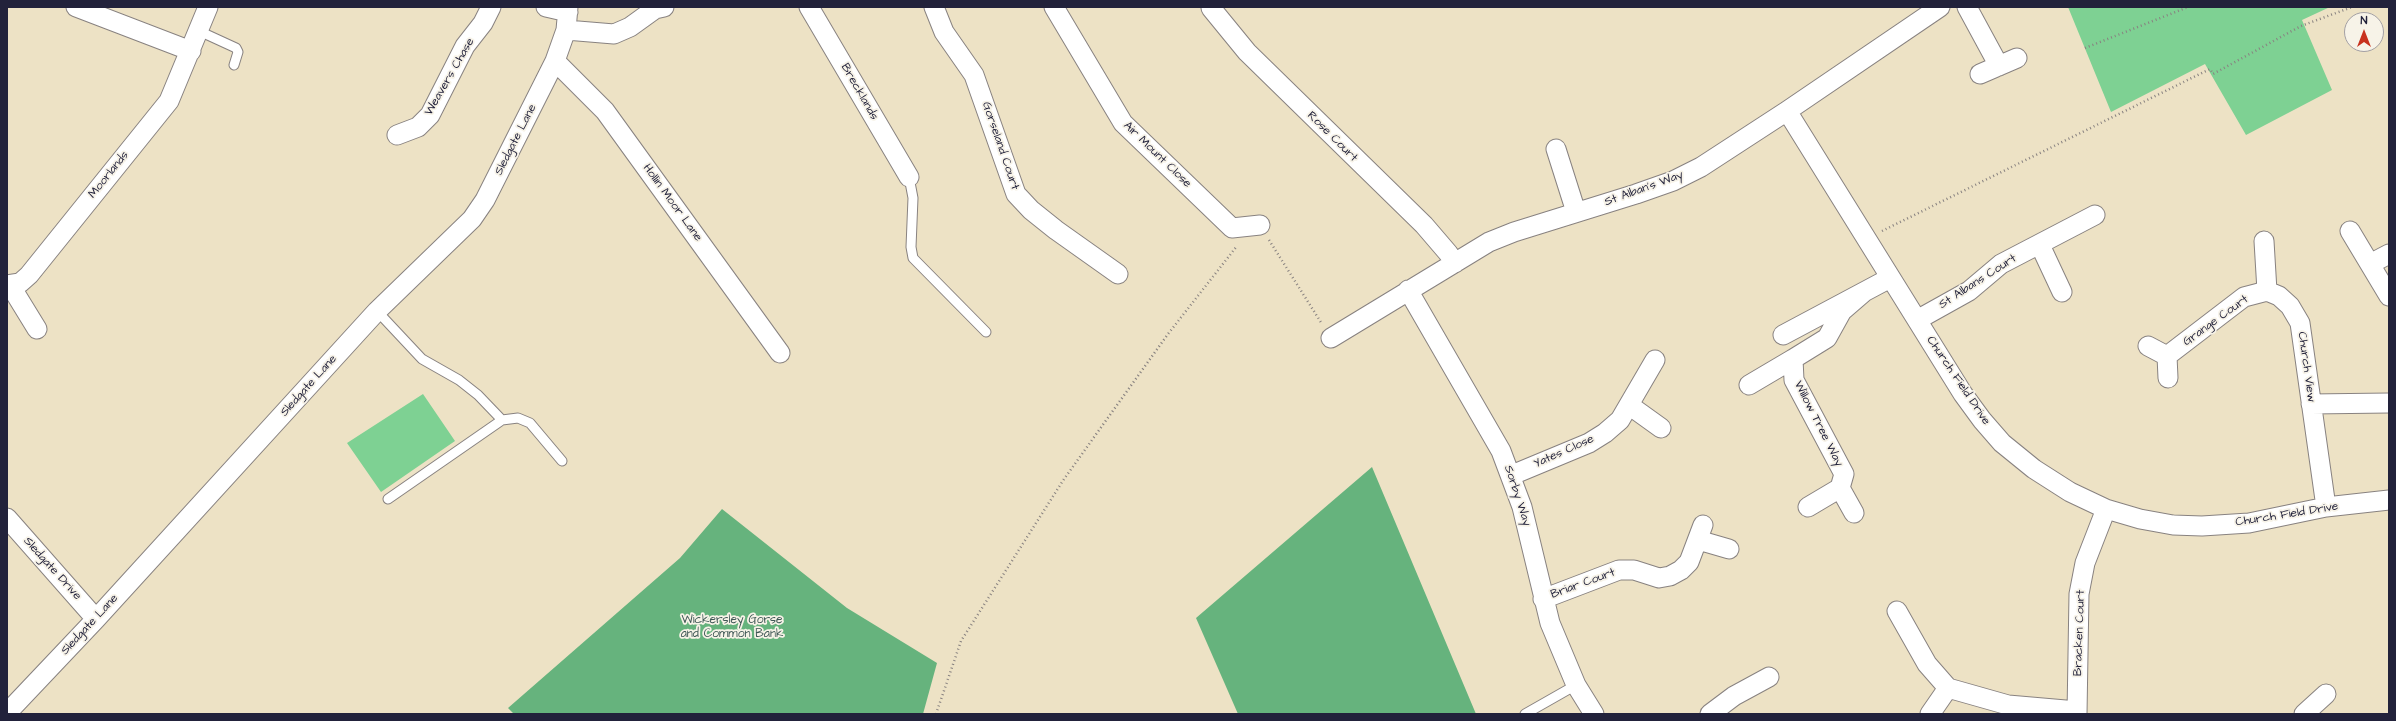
<!DOCTYPE html>
<html>
<head>
<meta charset="utf-8">
<style>
	body { margin:0 }
	#map { position:relative; width:2396px; height:721px; overflow:hidden; background:#ede2c5; font-family:"Architects Daughter",sans-serif }
	canvas { display:block }
	.frame { position:absolute; inset:0; border:8px solid #22223b; pointer-events:none }
	.north { position:absolute; left:2344px; top:12px; width:40px; height:40px; box-sizing:border-box; background:#f7f3e8; border:1px solid #a29fa3; border-radius:50%; rotate:0deg; font-size:11px; font-weight:700; line-height:16px; text-align:center; color:#22223b }
	.north::after { content:''; display:block; margin:auto; width:14px; height:18px; background:#c8321e; clip-path:polygon(50% 0,100% 100%,50% 72%,0 100%) }
</style>
</head>
<body>
<div id="map">
<canvas width="2396" height="721"></canvas>
<div class="frame"></div>
<div class="north">N</div>
</div>
<script>
const context = document.querySelector('canvas').getContext('2d');
context.lineJoin = 'round';
function fill(path, color) {
  context.fillStyle = color;
  context.fill(path, 'evenodd');
}
function poly(rows) {
  const path = new Path2D();
  for (const r of rows) {
    path.moveTo(r[0], r[1]);
    for (let i = 2; i < r.length; i += 2) path.lineTo(r[i], r[i + 1]);
  }
  return path;
}
function stroke(path, color, width, dash) {
  context.strokeStyle = color;
  context.lineWidth = width;
  context.lineCap = dash ? 'butt' : 'round';
  context.setLineDash(dash || []);
  context.stroke(path);
}
function drawText(font, color, halo, rows, align = 'center') {
  context.font = font + ' "Architects Daughter",sans-serif';
  context.lineWidth = 3.5;
  context.setLineDash([]);
  context.textBaseline = 'middle';
  context.strokeStyle = halo;
  context.fillStyle = color;
  for (const [text, x, y, turn = 0] of rows) {
    context.save();
    context.translate(x, y);
    context.rotate((+turn || 0) * Math.PI / 180);
    context.textAlign = isNaN(turn) ? turn : align;
    if (halo) context.strokeText(text, 0, 0);
    context.fillText(text, 0, 0);
    context.restore();
  }
}
fill(poly([
	[2068,7,2330,7,2302,20,2332,90,2246,135,2205,64,2111,112],
	[423,394,455,441,381,492,347,443]
]), '#7ed193');
fill(poly([
	[1372,467,1476,714,1238,714,1196,618],
	[722,509,847,608,937,663,923,714,514,714,508,708,680,558]
]), '#66b37d');
const lane = poly([
	[199,31,236,48,238,52,234,65],
	[909,177,913,198,911,247,913,258,986,332],
	[377,311,422,359,459,380,478,395,502,420],
	[388,499,502,420,518,418,530,423,562,461],
	[1525,714,1576,685]
]);
const street = poly([
	[76,7,191,51],
	[546,7,568,12],
	[568,7,566,30,614,34,630,27,655,9,664,7],
	[809,7,909,177],
	[934,7,944,32,974,75,1016,194,1031,210,1056,230,1118,274],
	[1054,7,1123,123,1232,228,1260,225],
	[1967,7,1999,66],
	[1211,8,1247,52,1424,225,1448,253,1455,263],
	[555,61,605,111,780,353],
	[1980,74,2017,58],
	[1787,111,1963,394,1982,420,2002,443,2034,469,2070,492,2106,509,2140,519,2173,525,2202,526,2249,523,2326,507,2389,500],
	[397,135,418,127,430,115,465,46,483,23,491,7],
	[1556,149,1576,212],
	[2350,231,2389,296],
	[2264,241,2267,291,2279,296,2290,306,2300,323,2326,507],
	[2040,245,2062,292],
	[2370,264,2389,254],
	[7,285,20,283,29,275,169,101,208,7],
	[10,285,37,329],
	[1408,290,1501,451,1522,507,1550,623,1576,685,1594,714],
	[1917,320,1969,291,2001,264,2095,215],
	[1783,335,1890,278],
	[1331,338,1489,242,1514,232,1636,194,1673,181,1701,167,1787,111,1940,7],
	[2148,346,2167,356,2168,378],
	[2167,356,2244,297,2267,291],
	[1749,385,1793,359],
	[2311,404,2389,403],
	[1629,405,1661,428],
	[1512,475,1589,443,1605,433,1620,420,1655,360],
	[1840,488,1854,513],
	[1808,507,1840,488,1844,474,1794,380,1793,359,1827,338,1842,311,1864,292],
	[7,518,96,619],
	[1698,540,1729,549],
	[1543,599,1619,570,1634,570,1659,578,1670,576,1681,570,1689,562,1703,525],
	[1897,611,1927,664,1948,688,2008,705,2077,711],
	[7,713,96,619,377,311,472,219,485,200,555,61,566,30],
	[1710,714,1734,696,1769,677],
	[1930,714,1948,688],
	[2077,714,2079,594,2085,563,2106,509],
	[2304,714,2326,694]
]);
stroke(lane, '#888280', 11);
stroke(street, '#888280', 21);
stroke(poly([
	[2085,48,2188,7],
	[1882,231,2210,69,2213,74,2301,26,2352,7],
	[1269,240,1322,324],
	[936,714,961,641,1064,479,1168,334,1237,246]
]), '#888280', 2.5, [1, 3]);
stroke(lane, '#fff', 9);
stroke(street, '#fff', 19);
drawText('12px', '#22223b', '#f7f3e8', [
	["Weavers Chase",450,77,-60],
	["Brecklands",859,92,60],
	["Rose Court",1332,137,45],
	["Sledgate Lane",516,140,-63],
	["Gorseland Court",1000,146,71],
	["Air Mount Close",1157,155,44],
	["Moorlands",109,175,-51],
	["St Alban's Way",1644,189,-20],
	["Hollin Moor Lane",672,203,54],
	["St Albans Court",1978,282,-33],
	["Grange Court",2216,321,-36],
	["Church View",2306,367,82],
	["Church Field Drive",1958,381,56],
	["Sledgate Lane",309,386,-48],
	["Willow Tree Way",1818,424,63],
	["Yates Close",1564,452,-24],
	["Sorby Way",1517,496,72],
	["Church Field Drive",2287,515,-9],
	["Sledgate Drive",52,569,48],
	["Briar Court",1583,584,-20],
	["Sledgate Lane",90,625,-47],
	["Bracken Court",2080,633,-88]
]);
drawText('12px', '#3e5755', '#f7f3e8', [
	["Wickersley Gorse",732,620],
	["and Common Bank",732,634]
]);
</script>
</body>
</html>
